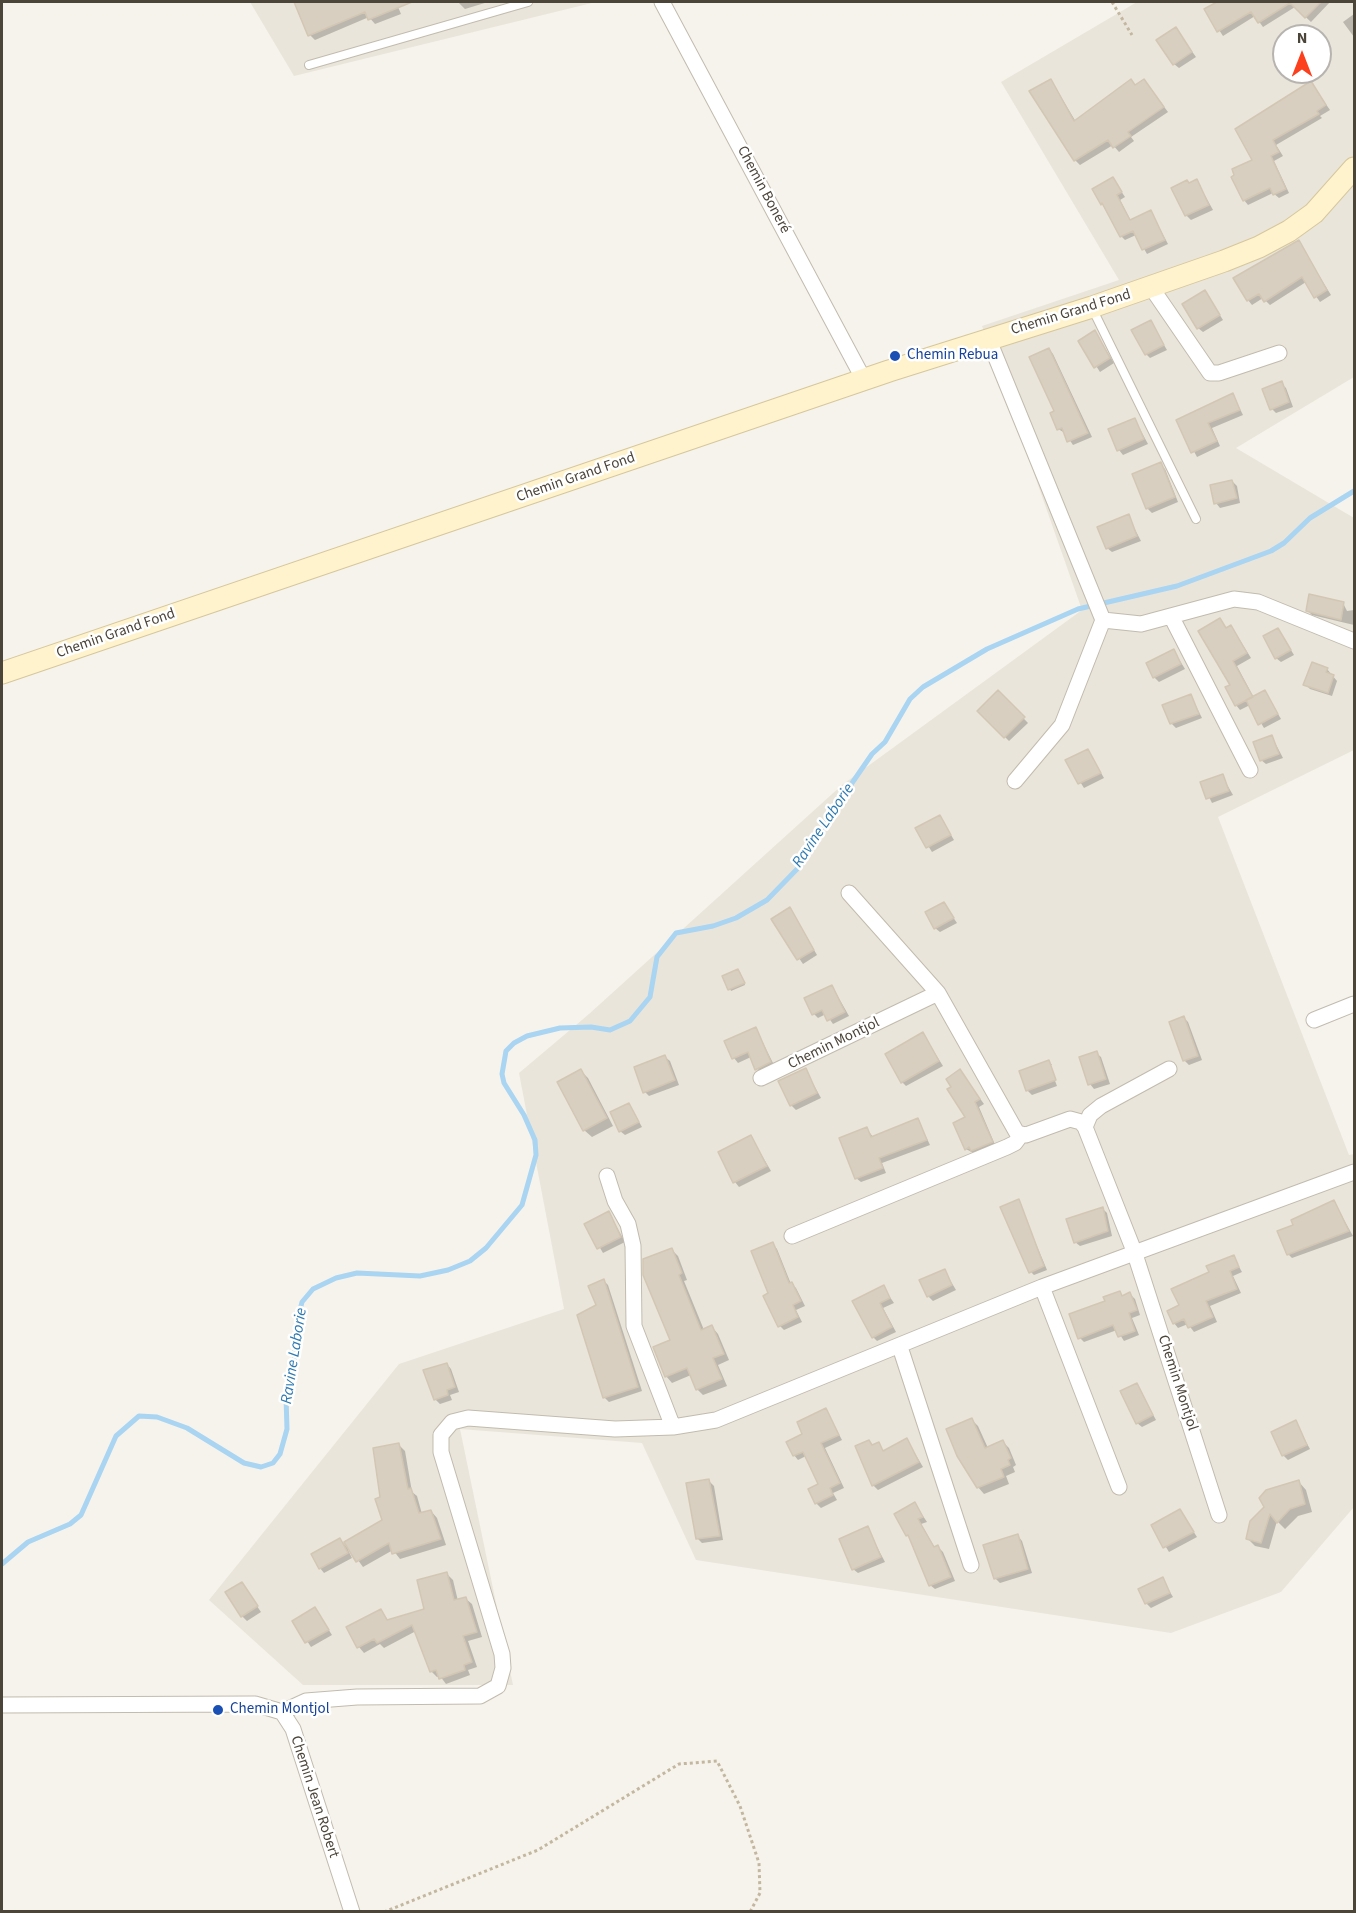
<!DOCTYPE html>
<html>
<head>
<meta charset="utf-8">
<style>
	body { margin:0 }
	#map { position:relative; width:1356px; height:1913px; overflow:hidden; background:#f6f3ec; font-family:"Source Sans 3",sans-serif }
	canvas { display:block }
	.frame { position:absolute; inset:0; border:3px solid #4b4439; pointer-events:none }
	.north { position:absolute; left:1272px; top:24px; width:60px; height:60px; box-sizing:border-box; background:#fff; border:2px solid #b7b4b0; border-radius:50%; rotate:0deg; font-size:16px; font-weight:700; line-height:24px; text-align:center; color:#4b4439 }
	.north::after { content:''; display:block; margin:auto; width:21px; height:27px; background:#fc3f1d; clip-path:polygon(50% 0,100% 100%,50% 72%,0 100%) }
</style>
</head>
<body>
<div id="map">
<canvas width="1356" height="1913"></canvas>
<div class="frame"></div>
<div class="north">N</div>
</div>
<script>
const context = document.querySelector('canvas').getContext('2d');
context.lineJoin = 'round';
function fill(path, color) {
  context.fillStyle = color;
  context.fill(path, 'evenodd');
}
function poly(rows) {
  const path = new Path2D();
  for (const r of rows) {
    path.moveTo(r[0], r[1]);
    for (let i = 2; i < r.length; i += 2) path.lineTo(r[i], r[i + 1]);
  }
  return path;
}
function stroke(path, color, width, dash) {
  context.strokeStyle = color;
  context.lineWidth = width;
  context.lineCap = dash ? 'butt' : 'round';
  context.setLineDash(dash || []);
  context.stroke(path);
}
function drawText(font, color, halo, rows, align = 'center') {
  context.font = font + ' "Source Sans 3",sans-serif';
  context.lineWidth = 5;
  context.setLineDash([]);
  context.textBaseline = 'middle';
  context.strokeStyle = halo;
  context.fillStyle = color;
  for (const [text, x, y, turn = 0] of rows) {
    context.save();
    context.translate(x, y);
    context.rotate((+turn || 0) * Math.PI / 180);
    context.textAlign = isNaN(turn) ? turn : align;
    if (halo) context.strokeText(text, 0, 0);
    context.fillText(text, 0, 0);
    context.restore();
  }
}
fill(poly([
	[250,2,596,2,294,76],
	[1137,2,1354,2,1354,377,1236,448,1354,518,1354,750,1218,817,1349,1155,1354,1154,1354,1507,1281,1592,1171,1633,696,1560,642,1443,460,1429,513,1685,303,1685,209,1600,399,1364,564,1309,519,1073,589,1014,842,785,1082,610,982,326,1119,280,1001,82],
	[1284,36,1320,36,1320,72,1284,72]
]), '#eae5da');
fill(poly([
	[296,2,339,2,340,4,396,2,401,14,375,24,369,17,315,40,310,35],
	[458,2,488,2,465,9],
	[1220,2,1261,2,1267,11,1276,2,1330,2,1311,22,1295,7,1263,27,1255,16,1223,36,1206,10],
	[1354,14,1354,37,1343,22],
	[1176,29,1196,57,1179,68,1174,64],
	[1051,80,1076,122,1144,80,1168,112,1131,137,1134,141,1119,152,1113,145,1080,165,1075,160],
	[1311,83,1330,110,1320,116,1322,118,1276,145,1283,156,1274,161,1289,193,1279,198,1273,193,1248,205,1244,200,1254,160],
	[1113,179,1125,197,1120,200,1131,221,1151,212,1168,244,1147,254,1136,235,1125,240,1121,236,1094,190],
	[1197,181,1213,210,1191,220,1186,215,1190,184],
	[1298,242,1331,295,1320,302,1306,282,1270,305,1263,298,1252,305,1248,300],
	[1205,292,1223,320,1203,332,1198,328],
	[1150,322,1167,350,1150,358,1146,354],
	[1095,332,1114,363,1100,372,1080,341],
	[1049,349,1053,354,1092,437,1073,445,1065,433,1058,429],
	[1281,383,1286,388,1293,407,1276,413,1272,409],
	[1233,395,1243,415,1212,428,1220,446,1197,457,1178,421],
	[1135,420,1148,444,1123,455,1119,450],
	[1160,464,1165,469,1178,502,1152,513,1147,508],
	[1232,481,1237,486,1240,503,1220,508,1216,503],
	[1128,516,1141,541,1112,552,1107,548],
	[1343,603,1347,611,1354,610,1354,625,1312,615,1307,610],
	[1219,620,1227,629,1231,627,1235,632,1251,658,1237,666,1254,698,1265,692,1281,719,1264,728,1250,705,1240,710,1236,705],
	[1278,629,1294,655,1281,662,1276,658],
	[1174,651,1185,669,1159,682,1154,677],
	[1327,669,1337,681,1332,696,1310,689,1305,684],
	[998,692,1028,723,1009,741,979,711],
	[1191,696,1202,718,1176,728,1171,723],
	[1272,737,1283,758,1266,764,1261,760],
	[1088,751,1104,778,1084,788,1067,761],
	[1222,776,1233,795,1212,803,1202,783],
	[940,817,954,840,932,852,917,828],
	[944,904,957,923,940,932,935,928],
	[790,909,817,955,803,964,773,920],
	[740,972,745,985,731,991,730,989],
	[832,986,849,1016,833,1024,826,1014,818,1018,814,1014],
	[1184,1018,1188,1022,1202,1060,1189,1065,1184,1060],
	[756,1029,775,1067,761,1074,751,1057,738,1063,734,1058],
	[923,1034,943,1066,906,1086,902,1082],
	[1096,1053,1101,1057,1110,1084,1094,1089,1090,1084],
	[665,1057,670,1061,679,1085,649,1096,645,1092],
	[1049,1061,1052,1065,1049,1065,1057,1086,1032,1095,1027,1090],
	[805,1069,821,1098,796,1110,791,1105],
	[581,1071,588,1078,613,1126,592,1137,584,1130],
	[960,1071,984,1104,979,1107,996,1147,977,1155,966,1149,968,1118,953,1087],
	[629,1104,642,1127,625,1135,620,1131],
	[918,1120,930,1145,882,1163,886,1173,861,1182,856,1178,867,1129,873,1137],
	[751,1137,771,1171,739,1187,735,1182],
	[1018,1201,1047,1270,1034,1275,1031,1272],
	[1334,1202,1353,1236,1292,1258,1288,1254,1295,1226],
	[1103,1209,1107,1213,1112,1236,1080,1246,1075,1242],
	[609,1213,625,1242,603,1253,586,1224],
	[773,1244,777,1249,791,1284,796,1288,805,1306,796,1310,802,1322,784,1330,780,1326,770,1294],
	[671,1249,678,1256,687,1280,684,1281,704,1330,712,1327,718,1334,729,1360,718,1365,727,1386,703,1395,697,1389,691,1375,672,1383,666,1376,672,1340],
	[1233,1256,1242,1272,1233,1276,1241,1293,1210,1306,1217,1322,1194,1332,1188,1324,1178,1328,1174,1323,1211,1273],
	[944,1270,956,1290,933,1301,928,1296],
	[604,1281,608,1285,642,1391,609,1402,604,1397,598,1306],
	[883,1287,894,1303,883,1308,896,1332,877,1341,873,1337],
	[1120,1293,1124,1297,1130,1294,1135,1299,1140,1315,1132,1318,1139,1335,1124,1341,1117,1330,1084,1342,1080,1338,1107,1302],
	[447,1364,451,1369,459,1392,450,1395,452,1400,440,1404,435,1399],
	[1137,1385,1156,1420,1142,1427,1137,1423],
	[826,1410,842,1440,825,1448,844,1488,833,1493,837,1500,821,1508,816,1503,820,1485,806,1456,798,1460,794,1455,804,1435],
	[972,1420,978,1426,988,1448,1003,1442,1009,1448,1016,1465,1013,1467,1015,1472,1006,1476,1009,1484,984,1494,978,1487],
	[1295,1422,1310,1449,1288,1460,1283,1455],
	[907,1440,923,1467,878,1490,873,1485,869,1441,873,1446,878,1444,884,1452],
	[399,1445,405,1451,412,1492,417,1496,422,1514,431,1511,437,1518,446,1545,400,1559,393,1550,363,1567,350,1549,348,1550,352,1558,324,1573,320,1568,340,1540,348,1548,383,1520,382,1498],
	[709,1481,714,1486,723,1540,702,1543,698,1539],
	[1299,1482,1306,1490,1312,1512,1298,1516,1285,1529,1277,1521,1269,1549,1255,1546,1247,1538],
	[915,1504,927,1522,921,1524,935,1548,938,1547,943,1552,955,1581,935,1589,930,1585,912,1540,907,1535],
	[1180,1511,1197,1537,1169,1552,1153,1526],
	[867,1528,885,1562,858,1573,853,1569],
	[1018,1536,1022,1541,1032,1573,1000,1583,995,1578],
	[447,1574,453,1580,458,1601,466,1599,472,1604,482,1637,468,1641,477,1667,468,1670,470,1675,446,1684,440,1676,437,1677,431,1671,416,1631,384,1648,380,1644,364,1653,359,1647,380,1610,389,1621,426,1610],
	[1162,1579,1173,1597,1151,1608,1146,1603],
	[242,1584,261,1612,247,1621,242,1616],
	[315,1609,332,1635,311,1647,294,1621]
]), '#0003');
stroke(poly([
	[2,1564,28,1542,70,1524,81,1515,116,1436,139,1416,157,1417,187,1428,244,1463,261,1467,273,1463,280,1454,287,1429,286,1397,294,1362,297,1322,302,1302,313,1289,336,1278,357,1273,420,1276,448,1270,470,1261,486,1248,522,1205,536,1155,535,1140,524,1115,504,1083,502,1074,506,1051,514,1043,527,1036,560,1028,591,1027,610,1030,630,1021,650,997,657,957,676,933,713,926,736,918,767,900,801,865,830,815,872,754,885,742,910,699,923,687,987,649,1078,609,1177,586,1271,551,1284,543,1310,518,1354,491]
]), '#a9d4f2', 5);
const building = poly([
	[294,2,412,2,368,20,365,12,308,36,294,2],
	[1217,2,1321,2,1305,18,1290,3,1258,23,1251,12,1217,32,1204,9,1217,2],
	[1176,27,1192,52,1173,65,1156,40,1176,27],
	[1051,79,1074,121,1131,79,1135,85,1144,79,1164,107,1128,132,1131,136,1113,148,1108,140,1074,161,1029,91,1051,79],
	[1311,81,1326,105,1317,111,1319,114,1273,140,1279,152,1271,156,1286,189,1273,195,1270,188,1243,201,1231,177,1234,175,1232,169,1252,160,1235,129,1311,81],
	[1113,177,1122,192,1117,195,1130,220,1151,210,1165,240,1142,250,1133,231,1120,237,1102,203,1101,205,1092,189,1113,177],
	[1197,179,1209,205,1185,216,1171,188,1187,180,1189,183,1197,179],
	[1299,240,1327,290,1314,298,1302,277,1264,302,1259,294,1247,301,1233,278,1299,240],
	[1205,290,1220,315,1197,329,1182,304,1205,290],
	[1151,320,1164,345,1145,355,1131,330,1151,320],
	[1095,330,1110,358,1094,368,1078,341,1095,330],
	[1049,348,1088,433,1067,442,1062,428,1057,430,1050,413,1054,411,1029,357,1049,348],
	[1282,381,1289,402,1270,410,1262,389,1282,381],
	[1233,393,1240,410,1208,423,1217,441,1191,453,1176,420,1233,393],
	[1135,418,1144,439,1117,451,1108,429,1135,418],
	[1161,462,1175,497,1146,509,1132,474,1161,462],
	[1232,480,1237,498,1214,504,1210,485,1232,480],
	[1129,514,1137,536,1106,549,1097,527,1129,514],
	[1309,594,1344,602,1341,620,1306,611,1309,594],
	[1220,618,1226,628,1231,625,1247,653,1233,661,1253,697,1235,706,1225,687,1230,685,1198,631,1220,618],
	[1278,628,1291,650,1275,659,1263,636,1278,628],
	[1174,649,1181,664,1153,678,1146,663,1174,649],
	[1312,662,1328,668,1326,672,1334,675,1328,693,1303,685,1312,662],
	[998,690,1025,717,1004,738,977,711,998,690],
	[1265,690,1278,714,1258,725,1246,700,1265,690],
	[1191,694,1199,714,1170,724,1162,705,1191,694],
	[1272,735,1279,754,1260,761,1253,742,1272,735],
	[1088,749,1101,773,1078,784,1065,760,1088,749],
	[1223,774,1229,791,1206,799,1200,782,1223,774],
	[940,815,951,835,926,848,915,828,940,815],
	[944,902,954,918,934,929,925,912,944,902],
	[790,907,814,950,797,960,771,919,790,907],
	[738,969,745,983,728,990,722,976,738,969],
	[832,985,845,1012,827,1021,822,1010,812,1015,804,998,832,985],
	[1184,1016,1198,1056,1183,1061,1169,1022,1184,1016],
	[756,1027,771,1062,755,1070,748,1052,732,1059,724,1041,756,1027],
	[923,1032,939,1061,901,1083,885,1054,923,1032],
	[1097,1051,1106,1079,1088,1085,1079,1057,1097,1051],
	[665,1055,675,1080,643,1093,634,1067,665,1055],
	[1049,1060,1056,1080,1026,1091,1019,1071,1049,1060],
	[806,1068,817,1093,790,1106,778,1081,806,1068],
	[581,1069,607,1118,583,1131,557,1082,581,1069],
	[960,1069,980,1099,975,1102,993,1142,971,1151,969,1147,965,1150,953,1123,965,1117,947,1089,951,1087,946,1079,960,1069],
	[629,1103,639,1122,619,1132,610,1112,629,1103],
	[918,1118,927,1140,879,1158,883,1168,855,1179,839,1138,867,1127,871,1137,918,1118],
	[751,1135,767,1166,733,1183,718,1152,751,1135],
	[1019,1199,1044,1266,1029,1273,1000,1207,1019,1199],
	[1334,1200,1349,1231,1287,1255,1277,1231,1293,1225,1291,1220,1334,1200],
	[1103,1207,1108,1231,1074,1243,1066,1219,1103,1207],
	[609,1211,621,1237,597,1249,584,1224,609,1211],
	[773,1242,789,1283,792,1282,801,1301,793,1305,798,1317,778,1327,763,1296,768,1293,751,1251,773,1242],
	[672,1248,682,1273,679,1275,701,1330,712,1325,724,1354,713,1358,722,1379,696,1390,687,1368,665,1377,653,1347,670,1340,643,1275,643,1259,672,1248],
	[1234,1255,1239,1267,1230,1271,1237,1289,1206,1301,1213,1317,1188,1328,1184,1319,1173,1324,1167,1311,1179,1305,1171,1289,1209,1272,1206,1266,1234,1255],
	[945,1269,952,1285,927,1297,919,1280,945,1269],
	[604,1279,638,1387,603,1398,577,1315,596,1305,588,1286,604,1279],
	[884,1285,890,1298,880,1303,892,1327,872,1338,852,1301,884,1285],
	[1120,1291,1122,1296,1130,1292,1137,1310,1129,1313,1135,1331,1118,1337,1113,1325,1078,1339,1069,1314,1105,1301,1103,1297,1120,1291],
	[447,1363,455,1387,447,1390,448,1395,434,1400,423,1370,447,1363],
	[1137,1383,1153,1415,1136,1424,1120,1391,1137,1383],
	[826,1408,839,1435,821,1443,840,1483,830,1488,833,1495,815,1504,808,1489,818,1484,803,1452,793,1456,786,1442,802,1434,797,1422,826,1408],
	[972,1418,985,1448,1003,1440,1011,1458,1008,1460,1010,1465,1001,1469,1004,1477,977,1488,957,1456,946,1429,972,1418],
	[1296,1420,1307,1445,1282,1456,1271,1432,1296,1420],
	[907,1438,919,1462,872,1486,855,1446,869,1440,872,1445,879,1442,883,1451,907,1438],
	[399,1443,408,1489,411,1488,419,1513,431,1510,441,1539,392,1554,389,1543,356,1562,344,1542,382,1520,375,1499,380,1497,373,1448,399,1443],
	[709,1479,720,1536,696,1539,686,1483,709,1479],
	[1299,1480,1305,1504,1290,1509,1277,1523,1270,1514,1261,1543,1246,1539,1250,1521,1264,1507,1259,1498,1266,1490,1299,1480],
	[915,1502,923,1517,918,1519,934,1547,938,1545,951,1577,929,1586,908,1535,906,1536,894,1514,915,1502],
	[1180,1509,1194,1532,1163,1548,1151,1525,1180,1509],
	[868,1526,881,1557,852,1570,839,1539,868,1526],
	[1018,1534,1028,1569,994,1579,983,1545,1018,1534],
	[340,1538,348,1553,319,1569,311,1554,340,1538],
	[447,1572,454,1600,466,1597,477,1632,463,1636,472,1662,464,1665,465,1670,439,1679,436,1670,430,1672,412,1625,377,1643,374,1639,357,1648,346,1627,381,1609,387,1620,424,1609,417,1580,447,1572],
	[1163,1577,1170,1593,1145,1604,1138,1589,1163,1577],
	[242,1582,258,1606,241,1617,225,1592,242,1582],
	[315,1607,329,1630,305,1643,292,1621,315,1607]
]);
fill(building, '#d8cfc1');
stroke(building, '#d3c7b4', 1.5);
const lane = poly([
	[309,65,528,2],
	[1092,308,1196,519]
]);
const street = poly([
	[662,2,864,380],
	[1151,287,1210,373,1219,373,1279,353],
	[988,338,1103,620,1141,624,1234,599,1258,602,1354,641],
	[1171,616,1250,770],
	[1015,781,1062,725,1103,620],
	[849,893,938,993,1017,1133,1026,1135,1070,1119,1081,1122,1085,1127,1134,1251,1219,1515],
	[1314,1020,1354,1004],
	[761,1078,938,993],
	[1085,1127,1090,1115,1101,1106,1169,1069],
	[607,1176,615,1201,628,1224,633,1246,634,1326,673,1427],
	[792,1236,1007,1147,1015,1143,1021,1135],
	[1042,1287,1119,1487],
	[900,1347,971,1565],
	[2,1705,255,1704,282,1712,293,1729,352,1912],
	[282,1712,306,1701,357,1697,480,1696,498,1686,503,1668,502,1654,441,1452,441,1435,452,1422,468,1418,615,1429,673,1427,716,1420,1042,1287,1354,1172]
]);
const secondary = poly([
	[2,673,889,371,1092,307,1224,261,1259,247,1289,231,1314,213,1354,168]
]);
stroke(lane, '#c2bbae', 10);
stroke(street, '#c2bbae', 17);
stroke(secondary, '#d6c79b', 23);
stroke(poly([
	[1112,2,1132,35],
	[384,1912,538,1850,679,1764,717,1761,740,1806,759,1863,760,1893,750,1912]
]), '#c4b79f', 3, [3, 3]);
stroke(lane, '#fff', 8);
stroke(street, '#fff', 15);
stroke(secondary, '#fff3cd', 21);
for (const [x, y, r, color] of [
	[895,356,6,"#1a4fb4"],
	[218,1710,6,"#1a4fb4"]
]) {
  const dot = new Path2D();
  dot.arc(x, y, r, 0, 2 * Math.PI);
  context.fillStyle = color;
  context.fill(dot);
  stroke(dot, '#fff', 2);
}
drawText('15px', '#4b4439', '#fff', [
	["Chemin Boneré",763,190,62],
	["Chemin Grand Fond",1071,313,-17],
	["Chemin Grand Fond",576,478,-19],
	["Chemin Grand Fond",116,634,-19],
	["Chemin Montjol",834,1044,-26],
	["Chemin Montjol",1177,1383,72],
	["Chemin Jean Robert",314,1797,72]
]);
drawText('15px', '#164399', '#fff', [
	["Chemin Rebua",907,356],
	["Chemin Montjol",230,1710]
], 'left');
drawText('italic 16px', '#2e7ab2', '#fff', [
	["Ravine Laborie",824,826,-56],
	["Ravine Laborie",295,1356,-81]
]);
</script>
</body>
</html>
